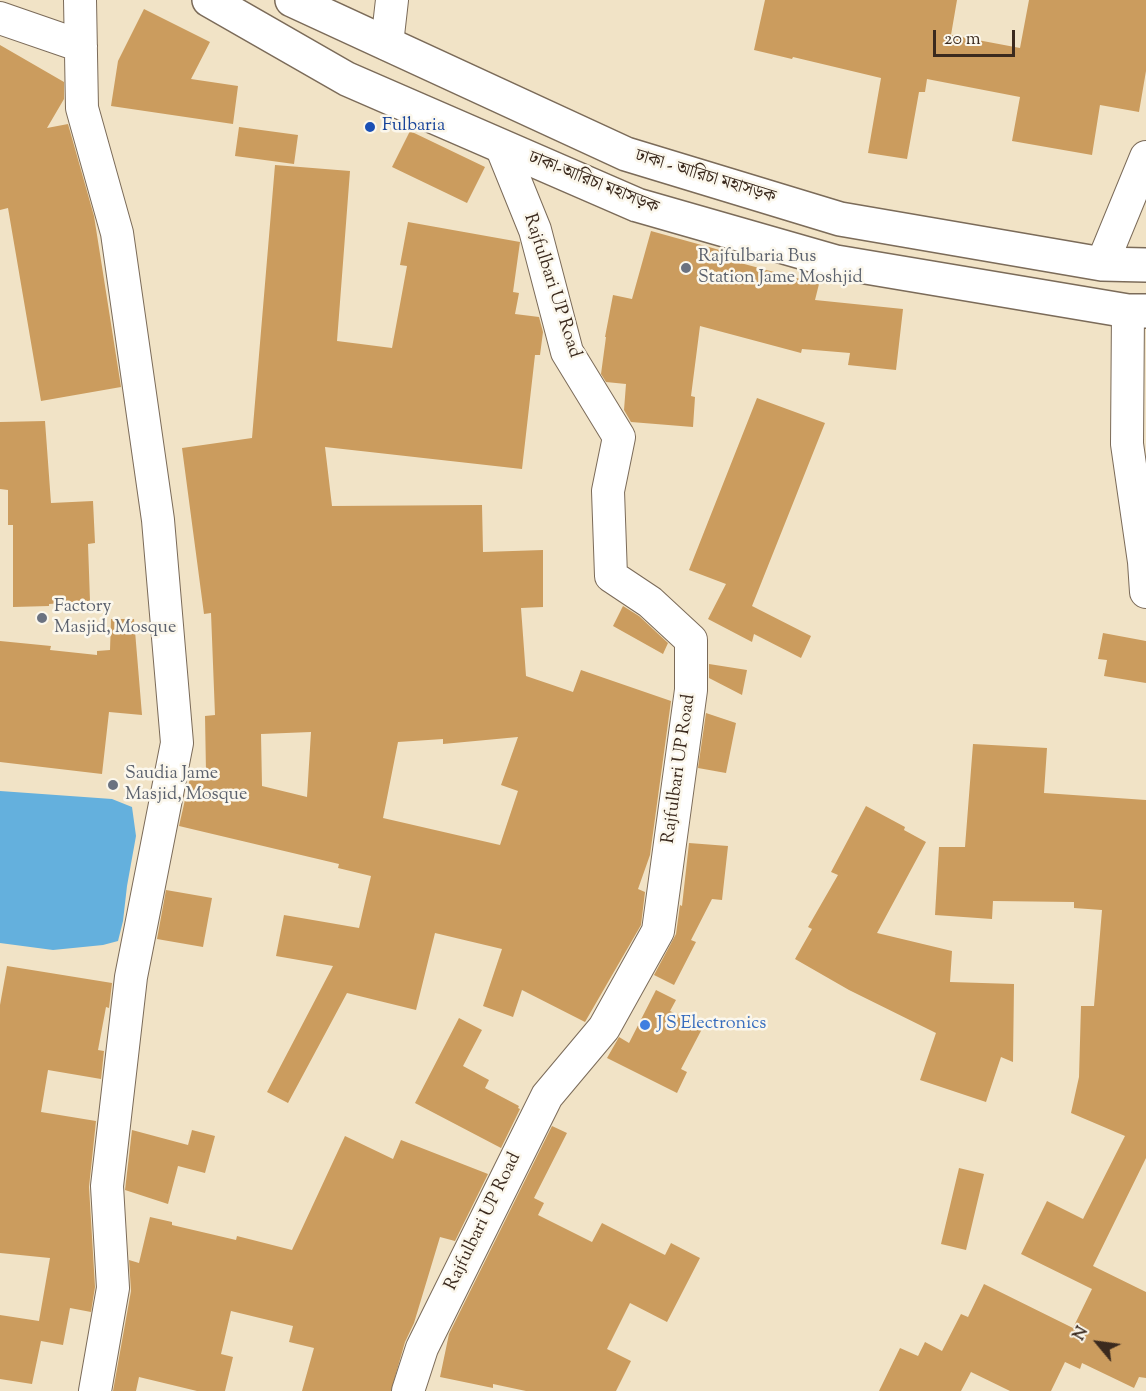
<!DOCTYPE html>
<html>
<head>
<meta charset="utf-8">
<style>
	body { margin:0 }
	#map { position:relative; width:1146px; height:1391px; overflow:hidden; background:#f1e3c6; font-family:"Sorts Mill Goudy",serif }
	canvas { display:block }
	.north { position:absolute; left:1068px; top:1313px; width:60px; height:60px; -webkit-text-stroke:4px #fbf7ec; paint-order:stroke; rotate:299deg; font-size:16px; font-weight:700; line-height:24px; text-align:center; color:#3b2a1e }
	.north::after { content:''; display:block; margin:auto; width:21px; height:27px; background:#3b2a1e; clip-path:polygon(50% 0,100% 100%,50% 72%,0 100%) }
	.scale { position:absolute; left:933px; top:30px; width:82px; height:27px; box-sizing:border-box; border:3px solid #3b2a1e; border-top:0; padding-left:8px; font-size:18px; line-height:21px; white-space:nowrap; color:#3b2a1e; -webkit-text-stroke:4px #fbf7ec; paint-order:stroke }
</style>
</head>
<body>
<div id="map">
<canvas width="1146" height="1391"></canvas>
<div class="north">N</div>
<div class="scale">20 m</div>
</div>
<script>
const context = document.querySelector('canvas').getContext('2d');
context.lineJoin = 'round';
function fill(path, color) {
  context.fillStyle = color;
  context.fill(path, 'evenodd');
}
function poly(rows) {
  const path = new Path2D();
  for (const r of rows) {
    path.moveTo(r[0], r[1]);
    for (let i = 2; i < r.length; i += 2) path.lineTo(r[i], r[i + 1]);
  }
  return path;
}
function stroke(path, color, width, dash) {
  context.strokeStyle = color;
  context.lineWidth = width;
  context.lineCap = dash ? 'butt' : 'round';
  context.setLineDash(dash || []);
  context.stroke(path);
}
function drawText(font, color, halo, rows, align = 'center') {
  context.font = font + ' "Sorts Mill Goudy","Noto Serif Bengali",serif';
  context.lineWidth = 5;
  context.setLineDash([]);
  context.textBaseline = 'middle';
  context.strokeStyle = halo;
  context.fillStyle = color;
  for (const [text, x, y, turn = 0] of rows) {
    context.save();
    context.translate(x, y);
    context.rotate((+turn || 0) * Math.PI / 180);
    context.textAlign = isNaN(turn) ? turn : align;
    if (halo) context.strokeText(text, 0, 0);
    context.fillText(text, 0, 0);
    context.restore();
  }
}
fill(poly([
	[0,791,112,799,132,807,136,836,127,886,123,921,118,941,103,945,53,950,0,943]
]), '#64b0dd');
fill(poly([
	[765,0,957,0,951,35,1020,48,1029,0,1146,0,1146,71,1139,112,1100,105,1092,155,1012,141,1020,97,927,79,925,92,919,92,907,159,868,153,881,78,793,57,792,59,754,50],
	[144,9,210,42,191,79,238,86,233,124,111,106,118,61],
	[0,45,64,82,64,99,47,128,68,124,94,216,121,387,41,401,8,208,0,210],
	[239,127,298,135,294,164,235,156],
	[410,131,485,167,467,203,392,167],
	[275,165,350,171,337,341,392,348,407,266,400,265,408,222,520,242,513,292,519,293,515,314,539,317,543,332,540,355,535,355,522,469,325,447,332,506,482,505,483,552,543,550,543,607,521,608,526,676,573,692,581,670,671,701,650,855,638,889,645,892,641,925,585,1022,522,990,513,1017,483,1006,502,949,435,933,416,1010,347,993,288,1103,267,1092,333,966,276,956,284,915,359,928,371,876,338,868,339,864,179,826,192,769,206,772,205,716,215,715,211,613,204,614,182,448,252,438],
	[311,732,307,797,262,786,261,734],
	[518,737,501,785,518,791,500,845,383,818,398,742,443,739,443,744],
	[651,231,734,254,733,261,819,284,815,300,903,309,896,370,848,365,850,353,802,349,801,353,700,326,691,396,695,397,693,427,631,422,624,410,626,384,606,382,601,374,606,337,605,337,613,295,632,299],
	[757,398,825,423,752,606,811,636,801,658,754,634,752,642,708,619,726,584,689,570],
	[45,421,51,503,93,501,95,543,88,544,90,601,49,604,49,606,13,607,13,525,8,525,8,490,0,489,0,422],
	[623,606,639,616,668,643,663,654,613,626],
	[111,619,134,619,142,715,109,712,102,774,0,762,0,641,51,646,50,650,97,655,97,651,110,650],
	[1103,633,1146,641,1146,683,1104,676,1107,660,1098,659],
	[709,664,747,670,742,695,709,678],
	[706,713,736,723,726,773,698,768],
	[973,744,1047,748,1044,793,1146,800,1146,1158,1093,1266,1146,1292,1146,1378,1139,1377,1134,1388,1082,1363,1080,1369,1065,1362,1051,1391,1010,1391,971,1372,961,1391,879,1391,900,1348,918,1356,925,1342,942,1351,961,1314,968,1317,984,1284,1073,1328,1092,1289,1021,1254,1047,1201,1083,1219,1125,1136,1071,1113,1079,1077,1081,1006,1094,1006,1102,910,1074,908,1074,902,993,901,992,919,935,915,939,847,965,847],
	[866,806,905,827,904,830,926,842,877,933,952,951,950,982,1014,984,1013,1062,1001,1057,986,1102,920,1080,936,1033,849,990,795,959,812,929,808,927,838,875,831,872],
	[689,843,728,846,722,900,712,899,691,940,696,942,674,985,654,975,676,934,680,905,682,906],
	[166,890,212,898,203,947,157,939],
	[7,966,112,983,109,1008,106,1007,98,1050,104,1051,101,1079,48,1070,41,1112,96,1121,89,1187,95,1287,91,1312,70,1308,63,1345,41,1341,32,1384,0,1379,0,1315,39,1321,50,1258,0,1253,0,1005],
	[656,990,676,1000,670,1011,703,1027,681,1069,687,1072,677,1093,607,1058,619,1037,629,1043],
	[459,1018,482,1030,463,1066,489,1080,485,1088,519,1106,518,1108,520,1109,501,1148,415,1103],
	[552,1126,567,1133,534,1198,544,1203,538,1215,592,1242,602,1223,665,1255,671,1243,700,1258,667,1322,630,1303,607,1349,631,1361,616,1391,526,1391,493,1384,493,1388,440,1377,449,1334],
	[132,1130,188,1145,192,1130,215,1136,205,1173,178,1166,168,1204,125,1190],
	[345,1136,393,1159,401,1140,488,1174,455,1241,440,1237,414,1323,405,1342,391,1391,302,1391,314,1348,289,1342,293,1326,231,1311,221,1354,233,1357,225,1391,197,1391,139,1377,136,1391,113,1391,131,1291,129,1260,139,1263,150,1217,172,1222,172,1225,236,1240,237,1236,292,1250],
	[959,1168,984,1174,966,1250,941,1244]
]), '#cb9c5e');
const minor = poly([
	[80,0,82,108,117,233,158,520,177,743,131,977,107,1186,113,1288,95,1391],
	[0,18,81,46],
	[387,44,392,0],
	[1102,264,1146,157],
	[1128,311,1127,444,1144,562,1146,592],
	[408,1391,422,1348,547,1096,604,1028,658,931,691,690,691,640,650,602,611,576,608,491,619,437,567,352,535,230,501,146]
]);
const highway = poly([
	[209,0,347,79,637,205,836,262,1128,311,1146,311],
	[292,0,626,154,840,219,1102,264,1146,265]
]);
stroke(minor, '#7b6b59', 34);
stroke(highway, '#7b6b59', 36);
stroke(minor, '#fff', 32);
stroke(highway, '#fff', 33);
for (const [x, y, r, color] of [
	[370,127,6,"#1a4fb4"],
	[686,268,6,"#6b7280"],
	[42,618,6,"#6b7280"],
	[113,785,6,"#6b7280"],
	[645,1025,6,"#3f7fe0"]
]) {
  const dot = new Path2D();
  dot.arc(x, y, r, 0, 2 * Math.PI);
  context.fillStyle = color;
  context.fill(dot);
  stroke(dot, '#fbf7ec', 2);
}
drawText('18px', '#164399', '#fbf7ec', [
	["Fulbaria",382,127]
], 'left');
drawText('18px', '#3b2a1e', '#fbf7ec', [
	["ঢাকা - আরিচা মহাসড়ক",705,178,17],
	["ঢাকা-আরিচা মহাসড়ক",593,184,22],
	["Rajfulbari UP Road",551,286,72],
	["Rajfulbari UP Road",680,769,-82],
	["Rajfulbari UP Road",484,1222,-64]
]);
drawText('18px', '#5b616d', '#fbf7ec', [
	["Rajfulbaria Bus",698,258],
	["Station Jame Moshjid",698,279],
	["Factory",54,608],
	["Masjid, Mosque",54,629],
	["Saudia Jame",125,775],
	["Masjid, Mosque",125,796]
], 'left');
drawText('18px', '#366cbe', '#fbf7ec', [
	["J S Electronics",657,1025]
], 'left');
</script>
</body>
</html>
